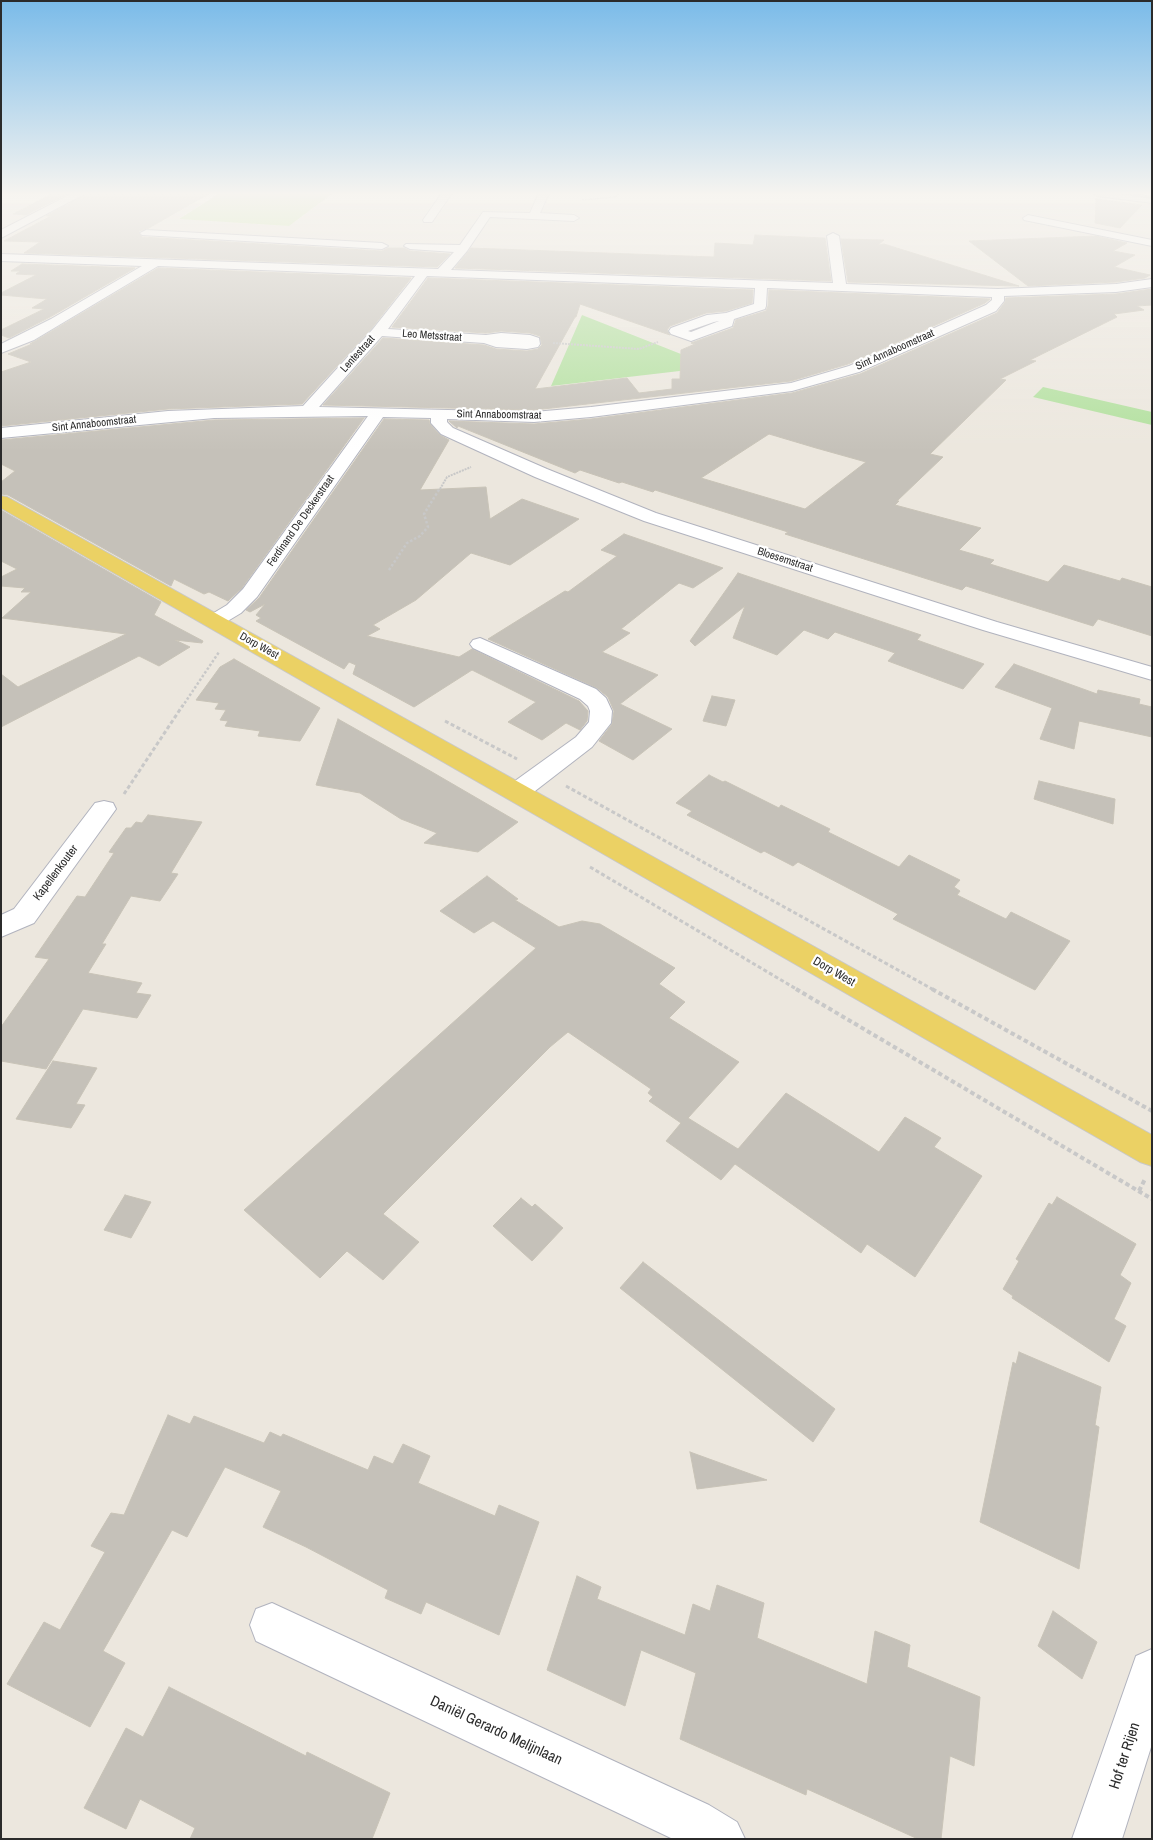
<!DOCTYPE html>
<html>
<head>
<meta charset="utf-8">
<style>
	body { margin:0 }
	#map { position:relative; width:1153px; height:1840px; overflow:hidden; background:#ece7de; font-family:"Archivo Narrow",sans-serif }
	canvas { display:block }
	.frame { position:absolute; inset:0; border:2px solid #2b2b2b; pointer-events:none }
</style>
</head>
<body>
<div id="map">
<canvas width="1153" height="1840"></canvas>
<div class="frame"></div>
</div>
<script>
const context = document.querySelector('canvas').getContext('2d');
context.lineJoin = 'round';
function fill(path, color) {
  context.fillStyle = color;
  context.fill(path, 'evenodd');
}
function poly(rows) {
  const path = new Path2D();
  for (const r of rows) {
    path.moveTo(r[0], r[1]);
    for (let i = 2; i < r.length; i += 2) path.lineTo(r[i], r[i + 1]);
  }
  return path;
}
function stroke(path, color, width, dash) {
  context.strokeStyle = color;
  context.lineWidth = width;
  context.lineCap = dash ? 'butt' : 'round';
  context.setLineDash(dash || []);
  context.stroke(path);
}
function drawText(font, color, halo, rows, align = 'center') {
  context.font = font + ' "Archivo Narrow",sans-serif';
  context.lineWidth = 4.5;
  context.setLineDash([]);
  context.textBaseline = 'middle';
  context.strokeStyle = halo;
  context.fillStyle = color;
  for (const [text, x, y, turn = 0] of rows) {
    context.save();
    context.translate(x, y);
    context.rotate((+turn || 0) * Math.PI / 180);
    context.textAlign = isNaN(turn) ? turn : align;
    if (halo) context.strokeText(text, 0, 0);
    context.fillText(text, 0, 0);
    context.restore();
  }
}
fill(poly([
	[582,315,714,367,551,386],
	[1043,387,1152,412,1152,425,1033,397]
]), '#b1e09d');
fill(poly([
	[220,193,333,193,289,226,179,219]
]), '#c2e799');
const building = poly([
	[54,193,69,193,26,215,13,214,54,193],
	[88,193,210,193,149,228,139,231,139,234,142,237,382,251,388,248,404,248,410,251,450,254,437,267,24,253,40,242,4,241,51,216,46,216,88,193],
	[1096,199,1142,205,1120,228,1095,223,1096,199],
	[755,235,825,238,831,281,455,268,471,248,714,257,715,243,753,245,755,235],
	[1096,236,1127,243,1113,251,1135,255,1114,267,1150,275,1145,278,1116,282,1028,286,969,241,1096,236],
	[841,239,884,240,878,245,884,244,1019,286,848,282,841,239],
	[22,264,135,268,50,317,9,338,1,335,1,330,44,309,32,308,47,299,1,295,1,293,36,275,16,274,20,271,11,271,22,264],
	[158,268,411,278,372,328,302,404,168,409,1,426,1,372,31,362,8,354,32,344,30,344,158,268],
	[428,278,753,290,752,303,726,311,706,313,670,326,667,330,670,335,580,304,576,317,575,317,535,389,627,378,639,393,672,389,672,379,680,379,681,350,695,344,691,343,733,328,736,320,766,311,768,306,769,290,990,299,985,303,848,364,791,381,534,410,323,405,383,338,484,345,496,349,527,351,538,349,542,345,540,336,530,333,501,331,486,333,392,327,428,278],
	[1152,289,1152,305,1137,306,1144,310,1114,314,1117,317,1030,360,1036,361,1000,379,1006,380,930,454,943,457,897,501,899,501,895,505,981,528,959,550,994,560,990,564,1048,582,1064,565,1120,581,1122,578,1152,587,1152,636,1098,619,1093,626,966,586,962,590,785,534,788,532,655,490,653,492,622,482,619,483,580,470,575,473,458,426,457,428,449,421,534,424,591,419,792,393,860,374,997,313,1005,302,1006,298,1116,294,1152,289],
	[769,434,816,448,866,462,805,509,701,478,769,434],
	[364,418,242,588,228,601,209,592,204,594,174,579,171,586,8,495,1,494,1,482,15,471,1,464,1,440,214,420,364,418],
	[384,419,429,420,430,424,440,435,449,440,420,490,486,487,490,519,522,499,579,519,510,565,471,553,416,600,373,625,380,629,367,636,459,657,472,649,579,701,588,711,587,721,580,730,566,723,542,740,508,722,536,702,472,670,414,707,353,674,356,665,349,662,344,669,256,621,261,618,256,615,265,604,250,612,246,610,259,598,384,419],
	[1,510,161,602,154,615,203,641,202,643,175,640,190,647,159,666,139,656,1,727,1,674,18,687,126,634,2,618,31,592,21,592,25,588,1,586,1,577,17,569,1,561,1,510],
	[624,534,723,568,693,588,679,583,621,629,630,633,602,652,658,675,620,704,672,729,633,760,599,741,612,724,614,711,608,697,597,688,488,639,565,591,568,592,617,556,601,550,624,534],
	[738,573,921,635,917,640,984,664,963,689,888,661,895,653,835,632,828,639,804,630,777,655,733,638,745,606,695,646,690,641,738,573],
	[234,659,320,708,300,741,258,736,260,731,225,726,228,721,220,720,226,710,215,709,219,703,196,700,220,667,234,659],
	[1014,664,1097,694,1098,690,1140,699,1139,704,1152,707,1152,737,1079,721,1074,749,1040,739,1052,708,995,687,1014,664],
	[712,696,735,700,726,726,703,721,712,696],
	[338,719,432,772,518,822,478,852,424,843,437,833,401,819,360,793,316,785,338,719],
	[709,775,723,782,725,781,779,808,781,805,830,829,828,832,899,867,909,855,960,880,954,887,960,891,957,895,1006,919,1011,912,1070,941,1035,990,893,919,898,914,798,862,793,866,764,851,761,853,687,815,692,811,676,803,709,775],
	[1039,781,1115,799,1113,824,1034,799,1039,781],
	[148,815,202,822,171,873,178,874,160,901,131,896,102,944,106,944,88,973,142,983,136,993,151,995,137,1018,83,1009,46,1069,1,1061,1,1027,49,959,35,957,77,896,85,897,114,853,109,852,126,828,131,828,136,822,142,823,148,815],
	[487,876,518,899,515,900,559,927,582,921,600,924,675,968,659,984,685,1002,669,1018,739,1062,688,1118,738,1149,786,1093,879,1152,905,1117,941,1138,934,1147,982,1176,915,1277,867,1244,861,1253,735,1164,721,1180,666,1141,681,1123,649,1101,653,1097,648,1093,651,1089,568,1032,550,1047,383,1214,419,1242,383,1280,347,1251,320,1278,244,1210,536,948,493,921,474,933,440,911,487,876],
	[53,1061,97,1068,76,1104,85,1105,71,1128,16,1119,53,1061],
	[125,1195,151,1202,131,1238,104,1230,125,1195],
	[1057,1197,1136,1244,1120,1275,1131,1283,1114,1319,1126,1326,1109,1362,1012,1298,1013,1296,1003,1289,1019,1261,1016,1259,1049,1203,1052,1205,1057,1197],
	[521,1198,532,1207,535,1204,563,1228,532,1261,493,1226,521,1198],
	[643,1262,835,1409,813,1442,620,1288,643,1262],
	[1019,1352,1101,1387,1095,1425,1099,1427,1079,1569,980,1522,1013,1362,1016,1364,1019,1352],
	[168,1415,190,1424,194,1416,264,1443,270,1432,281,1437,283,1434,368,1470,374,1456,393,1464,403,1444,430,1456,418,1483,495,1516,499,1505,539,1522,499,1635,426,1602,421,1614,385,1598,388,1590,306,1547,263,1527,281,1491,225,1467,187,1537,172,1530,103,1651,125,1663,90,1727,7,1684,44,1622,60,1630,105,1552,91,1546,111,1513,124,1515,168,1415],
	[690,1452,767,1480,697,1489,690,1452],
	[577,1576,601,1587,597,1599,685,1635,693,1604,710,1611,717,1585,764,1603,757,1638,867,1684,875,1631,910,1645,907,1667,980,1697,974,1766,950,1756,941,1839,918,1839,807,1789,806,1795,680,1739,696,1673,641,1650,625,1706,547,1670,577,1576],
	[1053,1611,1097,1642,1082,1679,1038,1646,1053,1611],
	[169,1687,306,1756,307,1752,390,1793,372,1839,190,1839,195,1828,140,1799,126,1829,84,1808,126,1728,143,1737,169,1687]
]);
fill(building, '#c5c1b9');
stroke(building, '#c8c3b7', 1);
const minor = poly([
	[73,193,86,193,1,238,1,230,73,193],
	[442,193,452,193,432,222,424,222,423,220,442,193],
	[539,193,549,193,540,213,574,215,579,218,574,221,490,217,467,251,451,270,833,283,827,236,833,233,839,236,846,284,998,289,1116,284,1152,279,1152,287,1116,292,1004,296,1004,301,996,311,859,372,792,391,591,417,534,422,447,419,447,422,453,428,547,469,656,513,997,622,1152,667,1152,680,983,630,644,521,535,477,441,434,431,423,431,418,383,417,257,597,241,613,221,625,214,627,207,625,204,621,207,617,227,605,243,589,368,416,214,418,1,438,1,428,168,411,303,406,373,329,415,276,158,266,34,340,1,353,1,344,51,319,142,266,1,261,1,254,438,269,454,252,410,249,404,246,406,244,460,245,483,212,530,213,539,193],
	[427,276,755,288,754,304,726,313,707,315,671,328,669,331,671,334,691,341,732,326,734,319,765,309,766,306,767,288,992,297,992,300,986,305,849,366,791,383,591,407,534,412,319,407,382,336,484,343,496,347,527,349,538,347,540,344,539,338,530,335,501,333,486,335,388,329,427,276],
	[719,321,691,332,688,331,714,322,719,321],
	[1093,193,1123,193,1152,197,1152,203,1098,196,1093,193],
	[1028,215,1152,240,1152,246,1024,220,1023,218,1028,215],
	[146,230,382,243,388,246,382,249,142,235,140,233,146,230],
	[480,638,596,689,606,698,612,711,611,723,592,747,526,798,517,800,508,798,505,792,508,786,576,737,589,722,590,711,588,706,580,699,473,648,470,644,473,640,480,638],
	[104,801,113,803,116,809,34,923,1,937,1,915,14,909,95,803,104,801],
	[272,1603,709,1805,737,1822,745,1839,673,1839,256,1641,250,1625,256,1609,272,1603],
	[1152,1649,1152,1744,1122,1839,1072,1839,1136,1656,1152,1649]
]);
const major = poly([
	[1,496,7,497,1152,1135,1152,1166,1140,1162,1,508,1,496]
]);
stroke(minor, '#b1b3be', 2);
stroke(major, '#c8c8c8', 2);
stroke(poly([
	[582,200,615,197,620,193]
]), '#c8c8c8', 1, [2, 1]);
stroke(poly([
	[553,343,639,349,658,342],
	[440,489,447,477,471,467]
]), '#c8c8c8', 2, [2, 1]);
stroke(poly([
	[389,570,407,543,420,536,428,527,424,514,440,488],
	[182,707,219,652]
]), '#c8c8c8', 2.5, [2.5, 2]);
stroke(poly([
	[445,721,517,759],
	[566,786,934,990],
	[124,794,183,705],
	[590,867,798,990]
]), '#c8c8c8', 3, [4, 2.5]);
stroke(poly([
	[796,989,1152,1199],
	[932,989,1152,1111],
	[1139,1191,1145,1179]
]), '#c8c8c8', 4, [4.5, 3]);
fill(minor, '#fff');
fill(major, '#ebd164');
stroke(poly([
	[1118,193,1152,198]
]), '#a1a3b4', 2);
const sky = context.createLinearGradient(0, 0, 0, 451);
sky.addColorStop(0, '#7abbe9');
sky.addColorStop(0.43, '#f6f4f0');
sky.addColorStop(1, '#f6f4f000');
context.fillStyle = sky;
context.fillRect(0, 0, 1153, 451);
drawText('11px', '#2b2b2b', '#fff', [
	["Leo Metsstraat",432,336,4],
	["Sint Annaboomstraat",895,350,-24],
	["Lentestraat",358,354,-48],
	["Sint Annaboomstraat",499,415,1],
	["Sint Annaboomstraat",94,424,-6],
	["Ferdinand De Deckerstraat",301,521,-55],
	["Bloesemstraat",785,560,18],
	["Dorp West",259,646,29]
]);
drawText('12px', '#2b2b2b', '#fff', [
	["Kapellenkouter",56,873,-53],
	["Dorp West",834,972,30]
]);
drawText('15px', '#2b2b2b', '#fff', [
	["Daniël Gerardo Melijnlaan",496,1731,25],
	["Hof ter Rijen",1125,1756,-72]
]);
</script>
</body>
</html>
